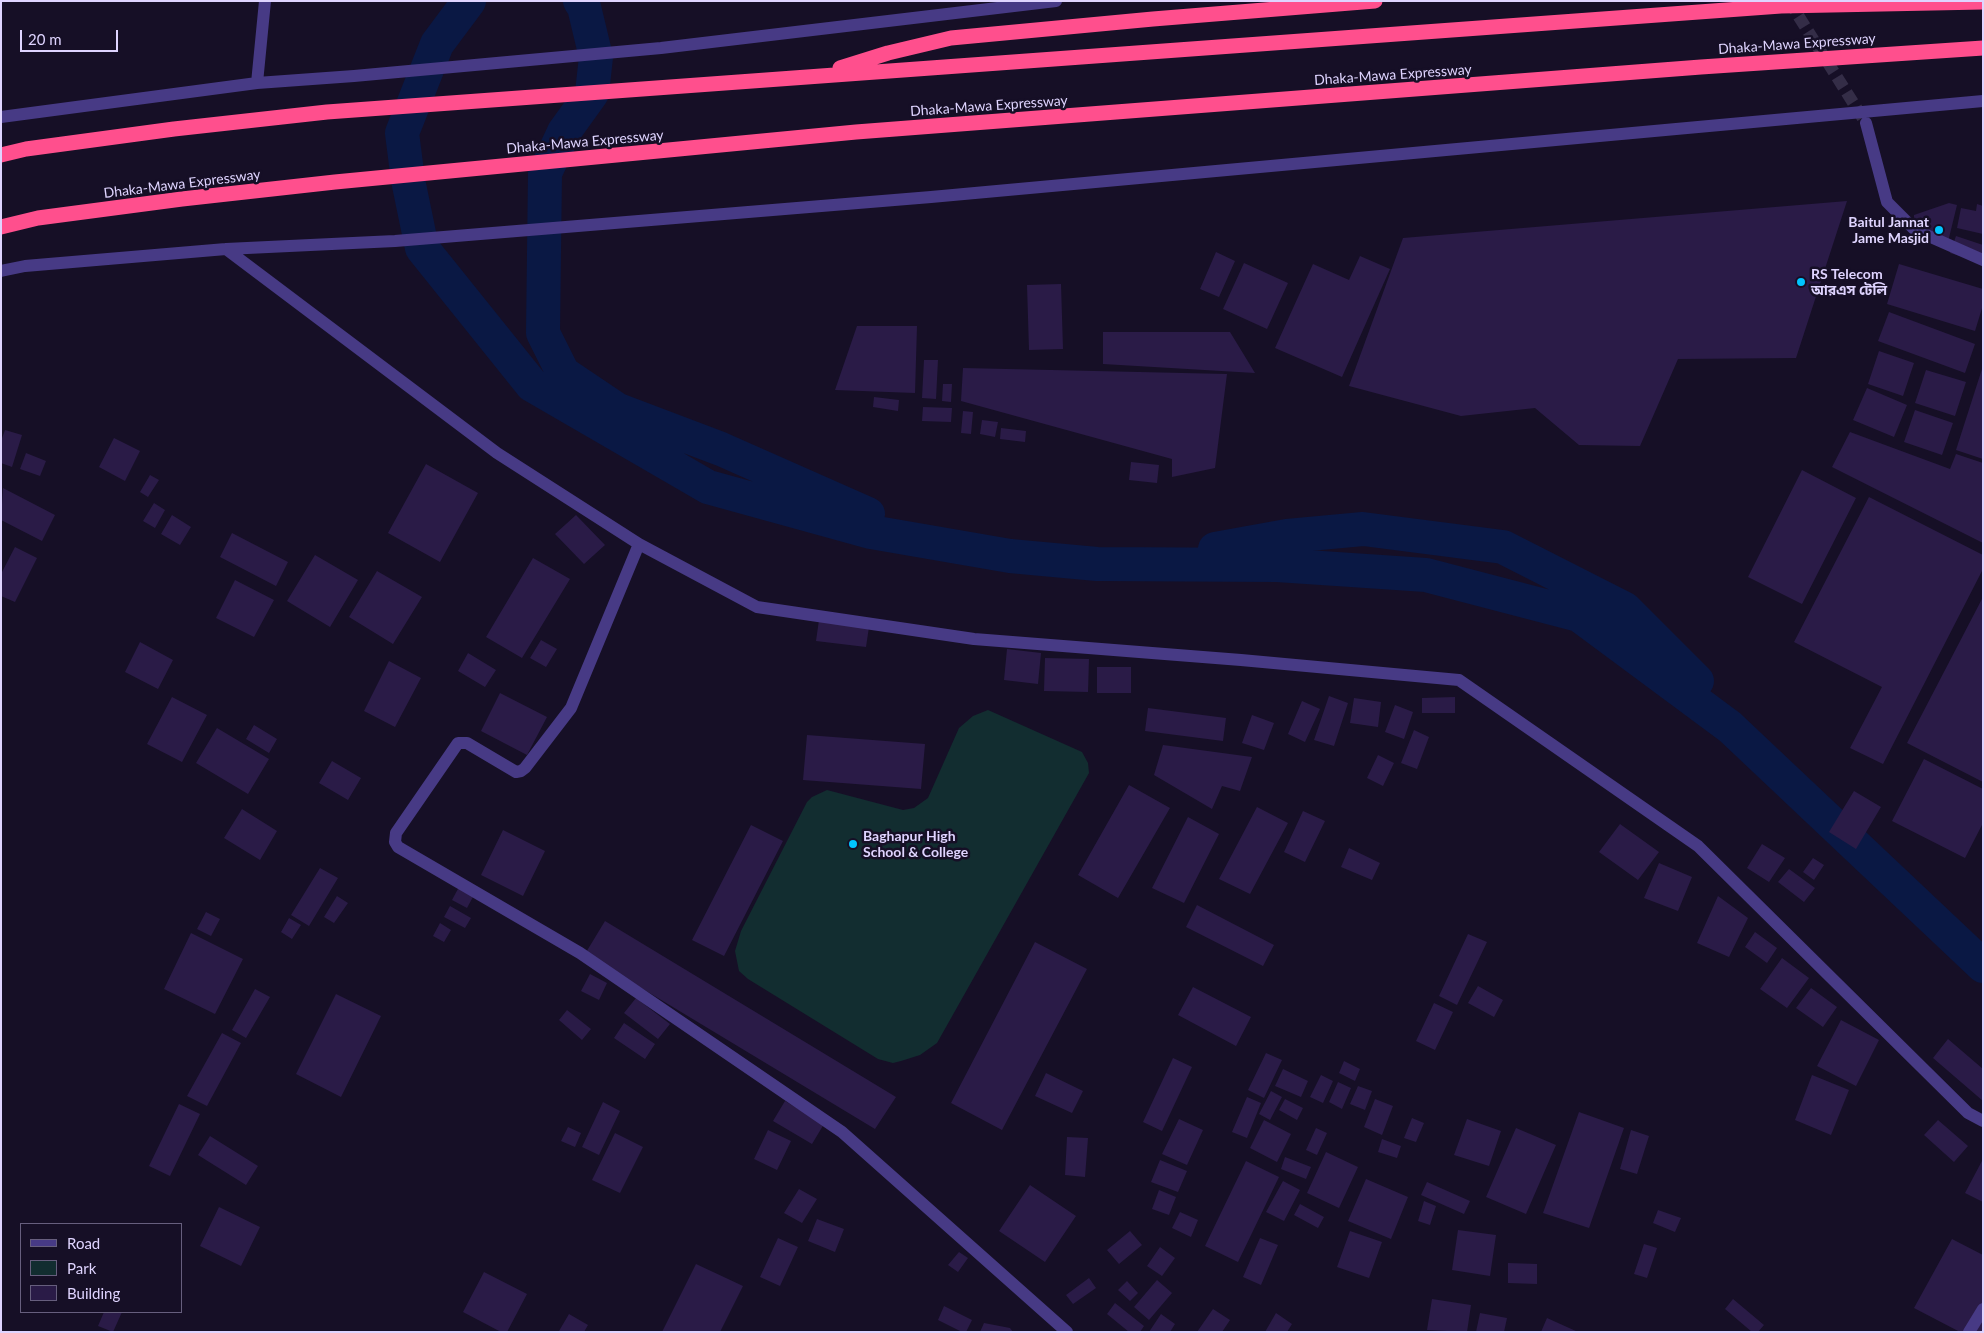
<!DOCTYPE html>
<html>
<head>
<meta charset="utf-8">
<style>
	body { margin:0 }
	#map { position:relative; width:1984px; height:1333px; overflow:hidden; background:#160f26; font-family:Lato,sans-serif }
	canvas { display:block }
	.frame { position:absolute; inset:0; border:2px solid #dfd4ff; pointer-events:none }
	.legend { position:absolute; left:20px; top:1223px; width:162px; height:90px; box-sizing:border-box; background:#160f26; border:1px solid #665e7d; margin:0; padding:6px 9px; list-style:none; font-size:15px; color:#dfd4ff }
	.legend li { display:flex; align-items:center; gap:10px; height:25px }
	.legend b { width:25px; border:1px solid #665e7d }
	.scale { position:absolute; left:20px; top:30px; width:98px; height:22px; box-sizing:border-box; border:2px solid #dfd4ff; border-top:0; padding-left:6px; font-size:15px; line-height:18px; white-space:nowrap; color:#dfd4ff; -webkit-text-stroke:4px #160f26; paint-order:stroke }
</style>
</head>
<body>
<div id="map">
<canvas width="1984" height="1333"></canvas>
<div class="frame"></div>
<ul class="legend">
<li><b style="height:6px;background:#473a85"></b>Road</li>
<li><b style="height:14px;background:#122d30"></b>Park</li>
<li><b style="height:14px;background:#2a1b47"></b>Building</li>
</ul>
<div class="scale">20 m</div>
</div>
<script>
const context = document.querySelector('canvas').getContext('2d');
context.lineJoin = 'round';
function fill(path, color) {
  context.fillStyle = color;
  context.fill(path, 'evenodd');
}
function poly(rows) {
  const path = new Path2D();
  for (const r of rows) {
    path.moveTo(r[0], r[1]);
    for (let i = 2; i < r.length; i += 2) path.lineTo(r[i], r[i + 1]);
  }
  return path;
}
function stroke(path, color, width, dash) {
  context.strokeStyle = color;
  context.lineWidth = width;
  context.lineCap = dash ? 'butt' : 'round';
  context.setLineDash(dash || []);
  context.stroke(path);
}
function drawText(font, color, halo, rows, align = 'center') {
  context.font = font + ' Lato,"Noto Sans Bengali",sans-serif';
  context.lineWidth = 5;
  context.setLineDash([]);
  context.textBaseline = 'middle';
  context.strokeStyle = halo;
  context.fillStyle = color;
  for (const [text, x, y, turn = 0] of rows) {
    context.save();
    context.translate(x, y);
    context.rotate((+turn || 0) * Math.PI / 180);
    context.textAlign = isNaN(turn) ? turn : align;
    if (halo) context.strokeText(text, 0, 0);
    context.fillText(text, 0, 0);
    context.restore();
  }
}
fill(poly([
	[988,710,1082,752,1088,763,1089,773,937,1043,920,1055,901,1061,893,1063,878,1059,748,979,739,971,735,951,741,931,807,802,812,797,827,790,903,810,914,808,928,798,959,728,973,716]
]), '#122d30');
stroke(poly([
	[469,1,437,44,402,133,408,180,422,248,532,385,708,487,871,532,1010,556,1097,564,1277,565,1426,575,1579,615,1730,727,1983,966],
	[580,1,584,7,596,57,592,93,564,132,545,173,543,333,563,373,618,410,721,449,868,514],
	[1215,549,1287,536,1363,529,1503,547,1625,609,1697,681]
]), '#0a1844', 34);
fill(poly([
	[1847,201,1796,358,1678,359,1640,446,1579,445,1535,408,1461,416,1349,386,1403,238],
	[1949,203,1957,205,1948,242,1940,240,1914,221,1914,215],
	[1977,204,1983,206,1983,234,1957,228,1961,208,1976,211],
	[1956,236,1983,245,1983,263,1950,253],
	[1216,252,1235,261,1219,297,1200,289],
	[1360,256,1390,269,1342,377,1275,348,1313,264,1349,280],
	[1244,263,1288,283,1267,329,1223,309],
	[1899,264,1983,289,1983,305,1975,331,1887,304],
	[1061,284,1063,349,1029,350,1027,285],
	[1889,312,1975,344,1965,373,1878,341],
	[857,326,917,326,915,393,835,390],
	[1103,332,1230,332,1255,373,1103,364],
	[1879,351,1914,363,1903,396,1868,384],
	[924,360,938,360,936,399,922,398],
	[963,368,1227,374,1215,468,1172,477,1172,459,961,401],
	[1982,369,1983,370,1983,459,1956,450],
	[1926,370,1966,382,1955,416,1915,403],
	[943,384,952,384,951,402,942,401],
	[1867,388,1907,405,1894,437,1853,420],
	[874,397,899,400,898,411,873,407],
	[923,407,952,408,951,422,922,421],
	[1915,410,1953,423,1942,455,1904,442],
	[963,411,973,412,971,434,961,433],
	[982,420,998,422,995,437,980,434],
	[1001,428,1026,431,1025,442,1000,439],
	[5,430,22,435,12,467,1,463,1,441],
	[1850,432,1950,469,1956,454,1983,463,1983,543,1832,467],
	[114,438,140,451,125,481,99,467],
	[26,453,46,461,40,476,20,469],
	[1131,462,1159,465,1157,483,1129,480],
	[426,464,478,493,440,562,388,533],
	[1802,470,1856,498,1802,604,1748,577],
	[150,475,159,480,148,497,140,492],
	[3,488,55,515,42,541,1,520],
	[1869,497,1983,555,1983,569,1883,764,1850,748,1882,687,1794,642],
	[154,503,165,510,155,528,143,521],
	[172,515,191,527,180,545,161,534],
	[576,515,605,545,584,564,555,534],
	[232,533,288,562,276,586,220,557],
	[15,547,37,558,15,602,1,596,1,574],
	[315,555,358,580,330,627,287,601],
	[533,558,570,579,522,658,486,637],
	[377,571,422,597,393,644,349,617],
	[235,580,274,600,254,637,216,618],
	[1983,597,1983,782,1907,743],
	[819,620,869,627,866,647,816,641],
	[541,640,557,649,546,667,530,658],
	[140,642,173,660,158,689,125,672],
	[1007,649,1041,653,1038,684,1004,680],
	[468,653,496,670,485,687,458,671],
	[1045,658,1089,659,1088,692,1044,691],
	[389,661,421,678,395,727,364,711],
	[1097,667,1131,667,1131,693,1097,693],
	[500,693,547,717,527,755,481,731],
	[1329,696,1348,703,1334,746,1314,740],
	[172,697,207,715,182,762,147,744],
	[1455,697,1455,713,1422,713,1422,698],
	[1354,698,1381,702,1378,727,1350,723],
	[1302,701,1320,709,1305,742,1288,734],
	[1395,705,1413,712,1404,739,1385,732],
	[1148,708,1226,718,1223,741,1145,731],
	[1252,715,1274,723,1264,750,1242,743],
	[254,725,277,739,269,753,246,739],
	[217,728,269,759,248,794,196,763],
	[1414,730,1429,737,1417,769,1401,763],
	[807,735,925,744,921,789,803,780],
	[1163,745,1252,757,1240,791,1222,786,1212,809,1154,775],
	[1378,755,1394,763,1383,786,1367,778],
	[1924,759,1983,789,1983,823,1965,858,1892,821],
	[332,761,361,778,348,800,319,783],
	[1129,785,1170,808,1118,898,1078,875],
	[1854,791,1881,807,1856,849,1829,832],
	[1257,807,1288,823,1250,894,1219,879],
	[242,809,277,831,260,860,224,838],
	[1303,811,1325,821,1305,862,1284,852],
	[1188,817,1219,834,1184,903,1152,888],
	[1620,824,1659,852,1638,880,1599,852],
	[751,825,783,841,724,956,692,940],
	[503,830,545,851,523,896,481,875],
	[1762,844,1785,858,1769,882,1747,868],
	[1349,848,1380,863,1372,880,1341,867],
	[1813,858,1824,865,1814,880,1803,872],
	[1659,863,1692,877,1678,911,1644,898],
	[320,868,338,878,309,926,291,915],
	[1789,869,1815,888,1804,902,1778,882],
	[459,887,474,895,467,908,452,900],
	[337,896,348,903,334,923,324,917],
	[1718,896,1748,918,1729,957,1697,943],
	[1197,905,1274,945,1263,966,1186,927],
	[450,906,471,918,465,928,444,917],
	[206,912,220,919,211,936,197,929],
	[289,918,301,925,292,939,281,932],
	[605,921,896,1097,875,1129,585,954],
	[440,923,451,930,444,942,433,936],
	[1755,932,1777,948,1767,963,1745,947],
	[191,933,243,959,215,1014,164,989],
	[1468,934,1487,942,1457,1005,1439,996],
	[1035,942,1087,969,1002,1130,951,1103],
	[1782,958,1809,978,1787,1008,1760,989],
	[590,974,607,983,599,1000,581,991],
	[1478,986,1503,1000,1494,1017,1468,1003],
	[1193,987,1251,1017,1236,1046,1178,1015],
	[1811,988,1837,1007,1823,1027,1796,1008],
	[255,989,270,997,246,1038,232,1030],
	[336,994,381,1016,341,1097,296,1074],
	[636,998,670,1024,658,1039,624,1013],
	[1434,1003,1453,1012,1435,1050,1416,1041],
	[567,1010,591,1029,582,1040,559,1020],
	[1841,1020,1879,1040,1856,1086,1817,1066],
	[624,1023,655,1044,645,1059,614,1038],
	[222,1033,241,1043,207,1106,187,1096],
	[1948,1039,1983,1069,1983,1101,1933,1058],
	[1266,1053,1282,1060,1264,1098,1248,1090],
	[1173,1058,1192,1067,1162,1131,1143,1122],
	[1344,1061,1360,1069,1355,1081,1339,1073],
	[1283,1069,1308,1081,1301,1097,1275,1086],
	[1046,1073,1083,1091,1072,1113,1035,1096],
	[1321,1075,1333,1081,1323,1103,1310,1097],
	[1812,1075,1849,1090,1831,1135,1795,1120],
	[1338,1082,1351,1088,1342,1109,1329,1102],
	[1358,1086,1372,1091,1365,1110,1350,1104],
	[1271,1091,1282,1097,1270,1120,1259,1114],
	[1247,1097,1261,1103,1247,1138,1232,1132],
	[1285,1099,1303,1108,1297,1120,1279,1110],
	[1375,1099,1393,1106,1382,1135,1364,1127],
	[785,1101,824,1124,812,1144,773,1121],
	[603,1102,620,1111,599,1155,582,1147],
	[179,1104,200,1114,170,1176,149,1166],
	[1579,1112,1624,1128,1589,1228,1543,1213],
	[1412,1118,1424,1123,1416,1142,1404,1138],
	[1179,1119,1203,1130,1187,1165,1162,1154],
	[1467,1119,1501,1131,1489,1166,1454,1155],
	[1264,1120,1291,1134,1277,1162,1250,1148],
	[1938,1120,1968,1146,1954,1162,1924,1135],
	[568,1127,581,1133,575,1147,561,1141],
	[1316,1128,1327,1133,1317,1155,1306,1150],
	[1516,1128,1556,1145,1526,1214,1486,1197],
	[768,1130,791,1141,777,1170,754,1159],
	[1631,1130,1649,1136,1637,1174,1620,1169],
	[615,1133,643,1147,620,1193,592,1180],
	[210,1136,258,1166,246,1185,198,1155],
	[1067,1137,1088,1138,1085,1177,1065,1175],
	[1382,1139,1401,1146,1397,1158,1378,1152],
	[1326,1152,1358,1167,1339,1208,1307,1193],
	[1285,1157,1311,1167,1306,1179,1281,1169],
	[1983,1159,1983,1202,1965,1193],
	[1160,1160,1187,1171,1178,1192,1151,1182],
	[1246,1161,1279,1177,1238,1262,1205,1246],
	[1366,1179,1408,1197,1391,1239,1348,1221],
	[1283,1181,1300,1190,1284,1221,1266,1212],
	[1427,1182,1470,1201,1464,1214,1421,1195],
	[1030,1185,1076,1216,1045,1262,999,1231],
	[799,1189,817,1199,802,1223,784,1213],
	[1159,1190,1176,1197,1169,1215,1152,1209],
	[1424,1201,1436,1206,1430,1225,1418,1221],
	[1300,1204,1324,1217,1318,1228,1294,1215],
	[219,1207,260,1227,241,1266,200,1246],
	[1658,1210,1681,1218,1675,1232,1653,1223],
	[1180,1212,1198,1220,1191,1237,1172,1228],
	[817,1219,844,1229,835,1252,808,1241],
	[1458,1230,1496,1235,1490,1276,1452,1270],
	[1130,1231,1142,1245,1119,1264,1107,1250],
	[1350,1231,1382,1242,1369,1278,1337,1267],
	[778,1238,798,1247,780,1286,760,1277],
	[1260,1238,1278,1245,1261,1285,1243,1277],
	[1952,1239,1983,1255,1983,1332,1960,1332,1914,1308],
	[1644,1244,1657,1248,1647,1278,1634,1274],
	[1160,1247,1175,1258,1162,1276,1147,1266],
	[959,1252,968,1258,958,1272,948,1265],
	[1508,1263,1537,1264,1537,1284,1508,1283],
	[696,1264,743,1286,720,1332,662,1332],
	[484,1272,527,1294,507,1332,501,1332,463,1312],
	[1089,1278,1096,1288,1073,1304,1066,1295],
	[1157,1280,1172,1293,1149,1320,1134,1307],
	[1127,1281,1138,1293,1130,1301,1118,1290],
	[1432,1299,1471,1305,1467,1332,1427,1330],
	[1733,1299,1764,1325,1758,1332,1752,1332,1725,1309],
	[1115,1303,1144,1326,1140,1332,1129,1332,1107,1314],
	[944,1306,972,1320,966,1332,962,1332,938,1320],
	[1213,1309,1230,1320,1222,1332,1197,1332],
	[104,1312,122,1312,113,1332,98,1326],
	[1276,1313,1292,1324,1287,1332,1265,1332],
	[1480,1313,1507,1318,1504,1332,1476,1332],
	[569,1314,588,1325,584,1332,559,1331],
	[1161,1314,1175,1324,1170,1332,1149,1332],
	[1547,1318,1578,1332,1541,1332],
	[984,1323,1010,1328,1013,1332,980,1332]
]), '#2a1b47');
stroke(poly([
	[1789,1,1864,120]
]), '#342d47', 12, [12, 6]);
stroke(poly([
	[257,83,265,1],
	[1,117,257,83,354,76,661,48,1056,1],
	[1866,123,1887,202,1915,230,1983,260],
	[226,249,497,453,639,544,757,607,974,639,1241,660,1459,680,1698,846,1968,1113,1983,1121],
	[1,271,25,266,226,249,395,241,931,197,1983,101],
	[639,544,571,708,525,768,521,771,516,772,467,743,458,743,396,833,395,842,398,847,580,953,842,1132,1067,1332],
	[1969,1332,1983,1309]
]), '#473a85', 12);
stroke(poly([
	[840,68,888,53,951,38,1153,19,1375,1],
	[1,155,26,149,174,129,327,112,1781,6,1983,2],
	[1,227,38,218,182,199,335,182,856,132,1701,67,1983,48]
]), '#ff4f8d', 15);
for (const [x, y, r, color] of [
	[1939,230,5,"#00c5ff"],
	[1801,282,5,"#00c5ff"],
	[853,844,5,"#00c5ff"]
]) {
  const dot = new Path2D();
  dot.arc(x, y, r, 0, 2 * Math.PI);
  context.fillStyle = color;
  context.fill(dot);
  stroke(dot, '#160f26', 2);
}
drawText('14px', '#dfd4ff', '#160f26', [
	["Dhaka-Mawa Expressway",1797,44,-4],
	["Dhaka-Mawa Expressway",1393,75,-4],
	["Dhaka-Mawa Expressway",989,106,-4],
	["Dhaka-Mawa Expressway",585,142,-5],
	["Dhaka-Mawa Expressway",182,184,-7]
]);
drawText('bold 14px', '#dfd4ff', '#160f26', [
	["Baitul Jannat",1929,222,"right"],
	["Jame Masjid",1929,238,"right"],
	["RS Telecom",1811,274],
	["আরএস টেলি",1811,290],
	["Baghapur High",863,836],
	["School & College",863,852]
], 'left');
</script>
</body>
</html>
